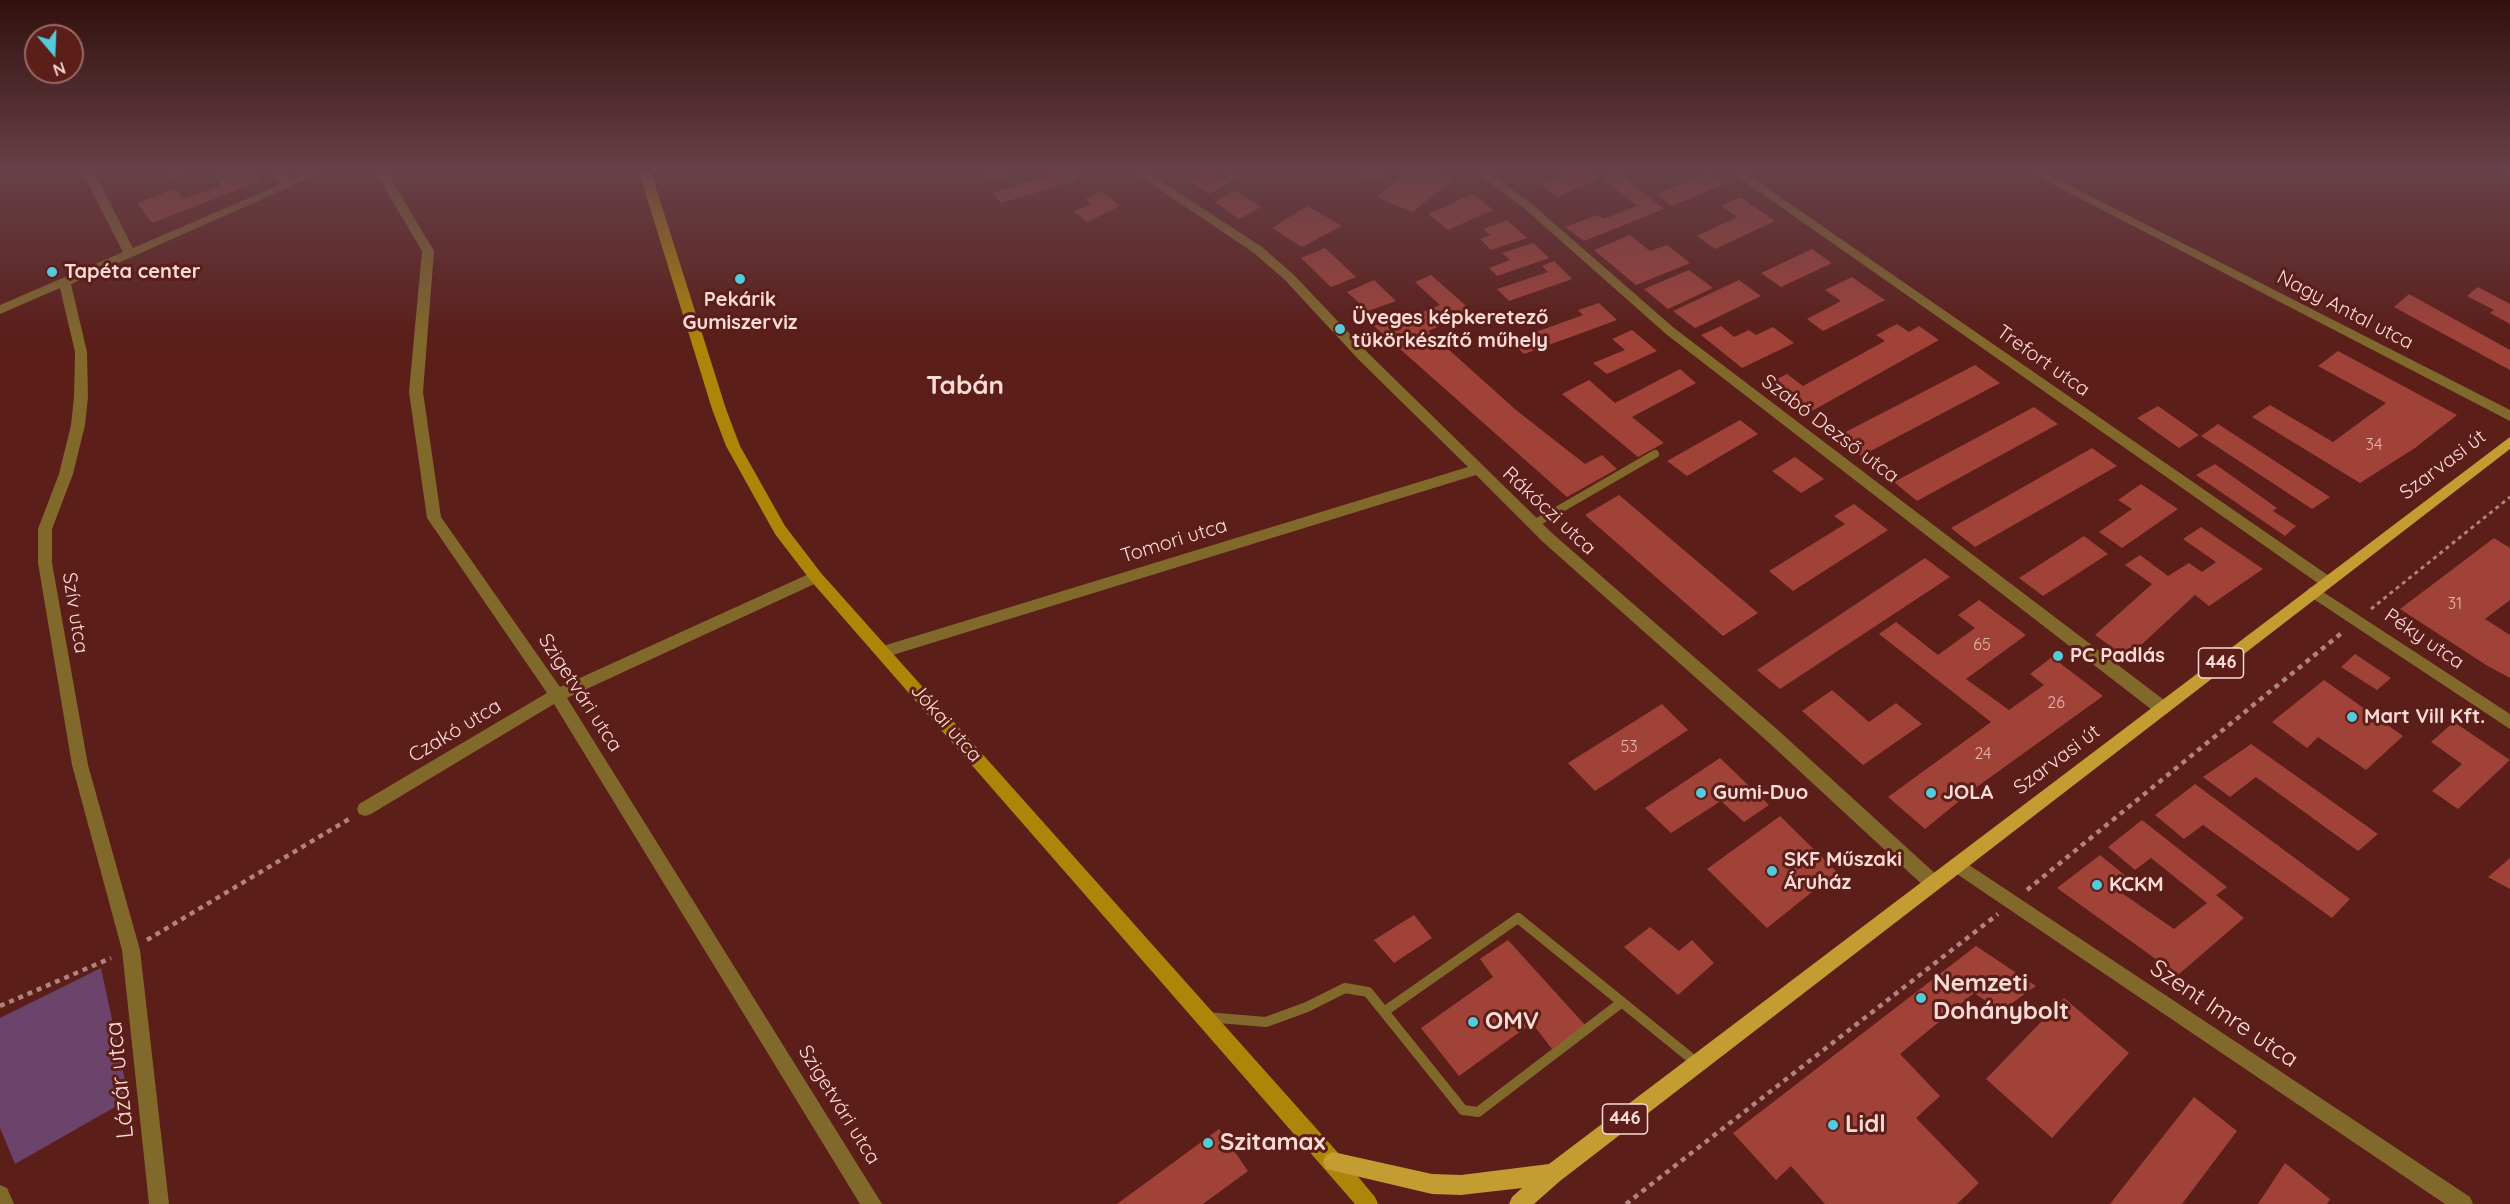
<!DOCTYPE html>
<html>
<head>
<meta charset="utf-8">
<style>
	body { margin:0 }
	#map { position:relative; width:2510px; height:1204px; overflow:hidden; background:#5b1e19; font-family:Quicksand,sans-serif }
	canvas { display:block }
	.north { position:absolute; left:24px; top:24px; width:60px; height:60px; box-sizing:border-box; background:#5b1e19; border:2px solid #9b6965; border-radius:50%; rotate:161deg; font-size:16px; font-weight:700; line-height:24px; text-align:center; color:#fadad6 }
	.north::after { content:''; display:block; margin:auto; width:21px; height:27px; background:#53cbdb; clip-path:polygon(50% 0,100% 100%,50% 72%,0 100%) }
</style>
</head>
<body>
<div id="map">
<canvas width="2510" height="1204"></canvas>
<div class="north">N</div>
</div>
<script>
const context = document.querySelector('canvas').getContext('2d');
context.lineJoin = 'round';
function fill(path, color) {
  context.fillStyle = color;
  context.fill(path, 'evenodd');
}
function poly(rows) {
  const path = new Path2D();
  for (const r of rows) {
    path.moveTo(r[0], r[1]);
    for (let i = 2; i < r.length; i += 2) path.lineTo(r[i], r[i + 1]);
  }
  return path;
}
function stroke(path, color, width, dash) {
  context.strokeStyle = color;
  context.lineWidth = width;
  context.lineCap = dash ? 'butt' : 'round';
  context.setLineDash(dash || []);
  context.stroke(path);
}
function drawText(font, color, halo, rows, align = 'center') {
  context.font = font + ' Quicksand,sans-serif';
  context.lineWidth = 6;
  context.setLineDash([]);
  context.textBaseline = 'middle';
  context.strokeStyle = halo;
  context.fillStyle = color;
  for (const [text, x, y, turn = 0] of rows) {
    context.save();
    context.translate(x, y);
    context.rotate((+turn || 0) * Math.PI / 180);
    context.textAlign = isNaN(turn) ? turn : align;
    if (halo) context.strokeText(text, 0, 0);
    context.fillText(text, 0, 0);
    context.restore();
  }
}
fill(poly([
	[101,968,129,1099,15,1164,0,1128,0,1018]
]), '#6c436b');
fill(poly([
	[167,172,189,172,172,179],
	[222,172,252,172,260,181,152,223,137,203,175,189,184,199,222,185,214,175],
	[983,172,1016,172,993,180],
	[1061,172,1072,172,1079,180,1001,203,992,193],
	[1207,172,1219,180,1229,174,1236,179,1209,194,1189,181],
	[1354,172,1385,172,1376,181],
	[1408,172,1435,172,1453,180,1412,212,1376,197],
	[1570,172,1590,172,1599,179,1557,197,1541,185],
	[1618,172,1664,209,1584,241,1565,227,1597,215,1604,219,1637,206,1603,179],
	[1708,173,1725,184,1672,206,1656,194],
	[1235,190,1261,207,1239,219,1215,202],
	[1102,191,1120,206,1087,222,1074,211,1091,204,1085,199],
	[1472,194,1493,210,1448,230,1428,214],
	[1740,197,1775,221,1715,249,1697,236,1737,217,1721,206],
	[1307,206,1342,226,1302,247,1272,228],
	[1507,220,1527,238,1491,250,1480,239,1490,235,1483,229],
	[1630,235,1650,251,1667,245,1690,263,1636,285,1594,250],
	[1533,243,1549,258,1497,276,1489,268,1510,260,1502,253],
	[1325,248,1356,277,1331,287,1301,258],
	[1812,249,1832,263,1781,287,1761,273],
	[1554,261,1572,279,1509,301,1497,289,1548,272,1542,266],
	[1689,270,1713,288,1668,309,1644,289],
	[1431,275,1473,312,1428,331,1516,410,1585,464,1602,455,1617,469,1567,497,1374,326,1401,315,1405,319,1440,305,1415,282],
	[1852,277,1885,300,1823,331,1807,319,1841,301,1825,290],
	[1374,280,1396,301,1368,311,1347,292],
	[1739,280,1761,296,1695,328,1673,311],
	[2478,287,2510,304,2510,324,2490,313,2494,310,2467,296],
	[2409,294,2510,350,2510,370,2394,307],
	[1599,303,1617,320,1524,354,1511,341,1583,315,1578,310],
	[1897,324,1909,332,1919,326,1939,340,1803,416,1763,386,1787,374,1803,386,1885,341,1876,335],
	[1721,326,1734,337,1749,330,1756,335,1773,327,1794,343,1742,368,1701,335],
	[1632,330,1657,351,1607,374,1593,363,1625,350,1612,339],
	[2338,351,2457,415,2415,448,2360,483,2252,417,2270,405,2333,442,2386,403,2318,366],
	[1975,365,2000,383,1861,456,1836,437],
	[1680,369,1696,383,1632,417,1664,443,1638,457,1562,394,1589,380,1615,403],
	[2158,406,2199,435,2179,448,2137,418],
	[2034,407,2058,424,1917,501,1894,482],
	[1740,420,1758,434,1687,476,1667,461],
	[2218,424,2330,497,2312,509,2201,436],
	[2092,448,2117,466,1975,547,1951,528],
	[1795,457,1824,479,1801,493,1772,471],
	[2215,464,2277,508,2273,511,2296,526,2285,536,2196,475],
	[2141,484,2178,509,2122,548,2099,532,2132,509,2118,500],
	[1619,495,1758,613,1723,636,1585,515],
	[1854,504,1888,530,1793,591,1769,571,1845,524,1834,516],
	[2201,527,2263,569,2209,606,2195,595,2127,658,2095,635,2152,584,2125,565,2140,555,2168,576,2189,563,2202,572,2216,562,2183,539],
	[2084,536,2108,554,2043,596,2019,578],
	[2494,538,2510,548,2510,600,2485,619,2510,635,2510,678,2486,665,2400,609],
	[1925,558,1950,577,1780,689,1757,670],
	[1979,600,2026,635,1966,679,2009,710,2044,685,2030,674,2052,657,2103,696,1974,789,1925,829,1888,797,1991,722,1879,634,1896,622,1938,655,1975,628,1958,615],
	[2355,654,2391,678,2377,690,2341,667],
	[2324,680,2403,736,2366,770,2318,737,2307,748,2272,722],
	[1832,690,1869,722,1896,703,1922,724,1863,765,1802,711],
	[1662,704,1688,730,1595,791,1568,763],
	[2454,722,2510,760,2458,809,2432,791,2462,764,2431,742],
	[2251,744,2378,834,2358,851,2256,777,2230,797,2203,777],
	[1720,758,1769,805,1744,822,1721,801,1671,833,1645,808],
	[2195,784,2350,899,2332,918,2203,825,2184,839,2155,815],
	[1780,816,1837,872,1767,928,1707,869],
	[2142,820,2227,887,2216,895,2244,918,2178,975,2057,888,2100,855,2127,877,2113,887,2174,929,2207,903,2151,858,2135,870,2108,847],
	[2510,858,2510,889,2488,877],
	[1414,915,1432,938,1394,963,1374,940],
	[1650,927,1679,951,1692,940,1714,963,1678,995,1624,947],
	[1508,940,1585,1025,1552,1049,1532,1023,1459,1076,1421,1028,1493,977,1480,959],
	[1976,946,2036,986,2001,1011,1974,993,1900,1054,1940,1096,1916,1118,1979,1183,1957,1204,1825,1204,1791,1166,1776,1180,1733,1133],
	[2064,998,2129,1053,2052,1138,1986,1079],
	[2194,1097,2237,1131,2182,1204,2110,1204],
	[1219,1129,1248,1171,1203,1204,1117,1204],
	[2285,1163,2330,1199,2327,1204,2258,1204]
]), '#a14239');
stroke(poly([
	[2371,609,2510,497]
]), '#b1837f', 3, [4, 4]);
stroke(poly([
	[2027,890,2344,631],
	[147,940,349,819],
	[0,1006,111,958],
	[1626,1204,1998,914]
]), '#b1837f', 4.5, [5, 5]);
stroke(poly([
	[1534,524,1655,454]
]), '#81692c', 8);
stroke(poly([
	[1385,1011,1518,918,1697,1063],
	[1206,1017,1266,1022,1307,1007,1345,988,1368,992,1463,1110,1478,1112,1622,1002]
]), '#81692c', 10);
fill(poly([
	[82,172,94,172,133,248,281,184,273,172,284,172,289,180,308,172,323,172,71,284,87,352,88,397,85,425,73,474,52,529,52,563,88,765,140,950,169,1204,149,1204,122,950,72,765,38,563,38,529,59,474,71,425,74,397,75,352,60,288,0,314,0,305,123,252,82,172],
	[375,172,387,172,434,251,423,392,441,517,560,687,811,573,821,573,823,577,821,581,567,698,882,1204,860,1204,554,704,371,814,365,816,359,814,357,809,359,804,547,693,427,518,409,392,422,251,375,172],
	[1134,172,1147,172,1262,247,1293,274,1368,353,1553,534,1779,731,1939,877,1942,883,1939,889,1933,891,1927,889,1767,741,1543,542,1476,475,883,658,878,656,875,652,878,648,883,646,1468,467,1358,359,1285,280,1254,253,1134,172],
	[1476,172,1488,172,1533,205,1674,328,2168,703,2170,708,2168,713,2162,715,2156,713,1666,334,1525,209,1476,172],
	[1731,172,1744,172,2332,578,2334,582,2332,586,2322,586,1731,172],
	[2029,172,2043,172,2510,410,2510,421,2029,172],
	[2504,172,2510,172,2510,176,2506,175,2504,172],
	[2314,586,2510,714,2510,729,2309,596,2307,592,2309,588,2314,586],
	[1957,857,2470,1197,2473,1204,2445,1204,1951,870,1948,865,1951,860,1957,857],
	[0,1185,7,1188,14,1204,0,1204,0,1185]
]), '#81692c');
fill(poly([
	[639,172,651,172,726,409,740,446,785,526,821,573,1340,1155,1375,1197,1378,1204,1355,1204,811,581,775,534,726,446,712,409,639,172]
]), '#ac8509');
fill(poly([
	[2510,437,2510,449,1560,1181,1534,1204,1509,1204,1512,1197,1522,1188,1461,1195,1432,1194,1326,1169,1323,1162,1326,1155,1333,1152,1432,1174,1461,1175,1549,1164,2510,437]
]), '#c49d32');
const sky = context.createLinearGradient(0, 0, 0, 341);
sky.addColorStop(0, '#32100e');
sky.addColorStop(0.5, '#664149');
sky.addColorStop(1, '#66414900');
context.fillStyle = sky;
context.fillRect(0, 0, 2510, 341);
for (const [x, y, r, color] of [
	[52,272,6,"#53cbdb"],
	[740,279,6,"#53cbdb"],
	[1340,329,6,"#53cbdb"],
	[2058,656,6,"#53cbdb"],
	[2352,717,6,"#53cbdb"],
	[1701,793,6,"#53cbdb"],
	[1931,793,6,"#53cbdb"],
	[1772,871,6,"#53cbdb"],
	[2097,885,6,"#53cbdb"],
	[1921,998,6,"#53cbdb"],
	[1473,1022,6,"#53cbdb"],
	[1833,1125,6,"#53cbdb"],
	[1208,1143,6,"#53cbdb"]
]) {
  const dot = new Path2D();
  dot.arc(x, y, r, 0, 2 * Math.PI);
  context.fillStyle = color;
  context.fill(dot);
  stroke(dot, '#5b1e19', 2);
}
drawText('16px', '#e4b4af', null, [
	["34",2374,445],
	["31",2455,604],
	["65",1982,645],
	["26",2056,703],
	["53",1629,747],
	["24",1983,754]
]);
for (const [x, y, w] of [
	[2221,663,45],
	[1625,1119,45]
]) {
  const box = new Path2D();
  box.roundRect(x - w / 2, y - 15, w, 30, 4.5);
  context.fillStyle = '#5b1e19';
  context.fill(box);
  stroke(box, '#fadad6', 1.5);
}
drawText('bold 18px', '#fadad6', null, [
	["446",2221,663],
	["446",1625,1119]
]);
drawText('bold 20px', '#fadad6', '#5b1e19', [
	["Tapéta center",64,272],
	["Pekárik",740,300,"center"],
	["Gumiszerviz",740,323,"center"],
	["Üveges képkeretező",1352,318],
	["tükörkészítő műhely",1352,341],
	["PC Padlás",2070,656],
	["Mart Vill Kft.",2364,717],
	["Gumi-Duo",1713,793],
	["JOLA",1943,793],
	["SKF Műszaki",1784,860],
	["Áruház",1784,883],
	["KCKM",2109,885]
], 'left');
drawText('20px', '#fadad6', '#5b1e19', [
	["Nagy Antal utca",2345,310,27],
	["Trefort utca",2043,361,35],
	["Szabó Dezső utca",1830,429,37],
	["Szarvasi út",2443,465,-37],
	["Rákóczi utca",1549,511,43],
	["Tomori utca",1174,541,-17],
	["Szív utca",75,613,81],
	["Péky utca",2424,639,34],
	["Szigetvári utca",580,693,57],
	["Jókai utca",946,723,49],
	["Czakó utca",455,731,-31],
	["Szarvasi út",2057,760,-37],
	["Szigetvári utca",839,1105,58]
]);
drawText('bold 24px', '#fadad6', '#5b1e19', [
	["Nemzeti",1933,984],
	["Dohánybolt",1933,1012],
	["OMV",1485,1022],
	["Lidl",1845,1125],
	["Szitamax",1220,1143]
], 'left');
drawText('24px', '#fadad6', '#5b1e19', [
	["Szent Imre utca",2224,1014,34],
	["Lázár utca",120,1080,-96]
]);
drawText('bold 26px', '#fadad6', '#5b1e19', [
	["Tabán",965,386]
]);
</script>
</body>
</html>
